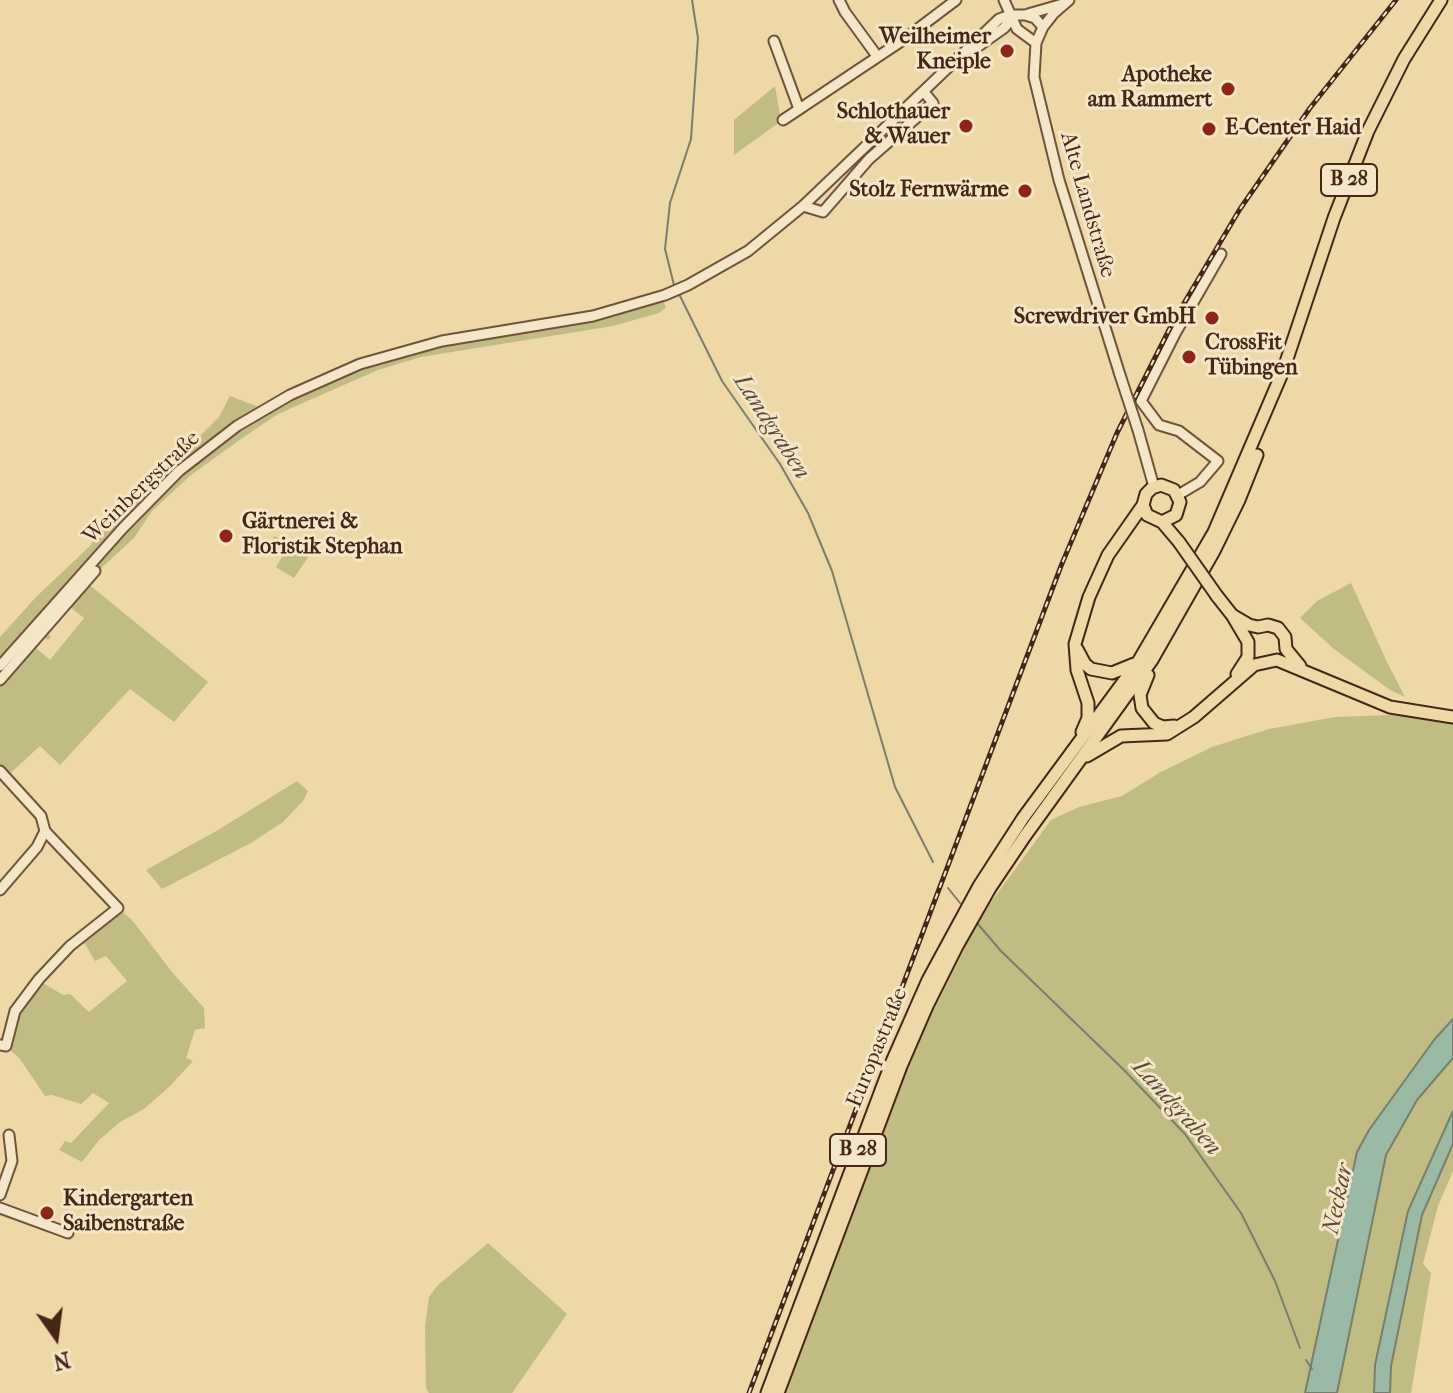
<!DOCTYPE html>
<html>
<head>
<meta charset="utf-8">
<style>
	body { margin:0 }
	#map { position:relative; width:1453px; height:1393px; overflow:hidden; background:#eed8a8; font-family:"IM FELL French Canon",serif }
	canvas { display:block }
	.north { position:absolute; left:16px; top:1297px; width:80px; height:80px; -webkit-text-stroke:6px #f4e6c6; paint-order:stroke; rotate:166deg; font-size:22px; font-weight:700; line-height:32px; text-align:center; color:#472618 }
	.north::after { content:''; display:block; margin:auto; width:28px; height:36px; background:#472618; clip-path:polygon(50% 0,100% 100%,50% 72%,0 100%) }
</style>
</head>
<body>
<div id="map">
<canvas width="1453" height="1393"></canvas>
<div class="north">N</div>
</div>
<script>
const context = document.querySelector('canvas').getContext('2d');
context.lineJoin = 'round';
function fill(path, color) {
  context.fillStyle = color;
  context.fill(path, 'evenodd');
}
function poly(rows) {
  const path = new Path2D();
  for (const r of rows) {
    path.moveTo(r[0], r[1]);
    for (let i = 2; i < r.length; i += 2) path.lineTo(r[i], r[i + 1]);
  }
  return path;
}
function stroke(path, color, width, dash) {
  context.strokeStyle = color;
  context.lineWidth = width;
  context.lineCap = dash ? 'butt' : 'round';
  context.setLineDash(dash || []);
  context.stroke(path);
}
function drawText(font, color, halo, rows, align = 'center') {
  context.font = font + ' "IM FELL French Canon",serif';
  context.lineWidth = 6;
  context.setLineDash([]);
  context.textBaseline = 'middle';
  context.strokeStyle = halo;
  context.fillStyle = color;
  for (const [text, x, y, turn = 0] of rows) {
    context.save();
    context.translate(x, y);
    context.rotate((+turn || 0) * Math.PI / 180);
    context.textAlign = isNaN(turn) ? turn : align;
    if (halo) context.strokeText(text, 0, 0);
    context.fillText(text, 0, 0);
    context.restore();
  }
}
fill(poly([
	[775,86,781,121,734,155,734,120],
	[662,296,666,308,659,313,613,326,421,357,378,370,278,414,241,439,191,475,152,511,134,538,86,582,208,682,174,722,130,689,60,765,40,746,6,777,0,771,0,637,36,597,91,545,106,512,117,504,133,497,202,434,219,417,230,396,264,409,401,351,555,324],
	[70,607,84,618,50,660,36,648,44,637,48,640,51,637,48,633],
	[274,536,313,550,294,578,276,567,284,554,280,549,274,545,268,555,265,552],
	[1351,583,1387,662,1405,697,1390,690,1334,649,1300,618,1317,601],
	[1391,715,1453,723,1453,1019,1434,1040,1369,1130,1357,1152,1305,1393,782,1393,913,1053,958,956,972,928,1051,820,1079,807,1122,796,1159,773,1212,747,1269,729,1335,717],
	[297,781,308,791,303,801,283,822,251,843,162,889,146,870,218,830],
	[118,908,132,920,172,972,204,1008,205,1028,195,1030,186,1058,193,1061,170,1086,144,1109,120,1122,99,1140,82,1162,59,1150,65,1141,71,1143,109,1103,93,1093,81,1104,52,1095,45,1096,20,1059,6,1046,10,1025,38,980,63,995,70,994,89,1012,127,981,106,956,95,961,81,937],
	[1453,1058,1453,1111,1408,1211,1375,1365,1374,1393,1337,1393,1386,1155,1417,1100],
	[1453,1144,1453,1171,1438,1206,1423,1264,1431,1273,1411,1393,1390,1393,1391,1366,1422,1215],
	[488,1243,567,1314,512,1393,429,1393,426,1388,425,1327,429,1297,437,1286]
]), '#c0bc83');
const water = poly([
	[1453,1019,1453,1058,1417,1100,1386,1155,1337,1393,1305,1393,1357,1152,1369,1130,1434,1040,1453,1019],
	[1453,1111,1453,1144,1422,1215,1391,1366,1390,1393,1374,1393,1375,1365,1408,1211,1453,1111]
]);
fill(water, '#9abaa5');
stroke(water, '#797f6d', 2);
stroke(poly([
	[674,285,665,249,670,203,691,139,698,38,692,0],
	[679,294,722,381,780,464,808,513,832,571,895,787,933,862],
	[948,888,960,903],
	[977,923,1001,951,1124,1070,1185,1134,1241,1213,1275,1281,1300,1348],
	[1306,1360,1312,1369]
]), '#797f6d', 2);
const minor = poly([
	[839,0,845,12,877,56],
	[1004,0,1017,29,1036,43],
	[1069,0,1054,13,1043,27,1036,43,1034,77,1059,180,1120,375],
	[1028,14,1063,4],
	[774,41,799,109],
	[973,50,1004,28,1009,22,1010,15],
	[783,120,903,40,956,0],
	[803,206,823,212,869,159,933,103,924,92],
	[1138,430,1154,487],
	[1178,495,1200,482,1218,461,1179,431,1159,425,1141,401,1176,332,1221,254],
	[0,666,123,528,179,471,237,426,290,395,360,364,442,341,593,316,665,295,688,285,748,251,803,206,999,19,1010,15,1025,15,1035,18,1043,27],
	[0,680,95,571],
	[0,771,41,816,45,831,37,847,0,890],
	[0,1045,6,1046,15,1011,39,979,70,946,118,908,45,831],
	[0,1195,12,1161,9,1135],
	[0,1208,68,1233]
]);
const major = poly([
	[1143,505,1147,515,1162,522,1179,542],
	[1217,596,1232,615,1248,642,1248,657,1237,674],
	[1232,615,1249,625,1258,627,1268,625,1278,628,1285,637,1286,649,1300,666],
	[1077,649,1085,664,1091,669,1112,673,1134,664],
	[1148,675,1140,695,1142,708,1154,723,1163,727,1174,726],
	[1082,732,1088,718,1088,703,1077,670,1075,644,1089,597,1108,555,1143,505,1146,494,1152,488,1161,485,1174,490,1180,502,1176,515,1162,522],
	[1087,756,1121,736,1167,734,1194,717,1254,665,1277,660,1390,707,1453,717],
	[767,1393,891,1064,928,980,979,886,1023,818,1138,662,1214,532,1283,371,1334,218,1368,131,1404,59,1441,0],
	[778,1393,901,1066,927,1006,957,946,990,888,1025,836,1152,660,1214,551,1239,500,1257,455]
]);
stroke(minor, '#71523c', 13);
stroke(major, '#472618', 15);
stroke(minor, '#f4e6c6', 9);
stroke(major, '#eed8a8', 11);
const rail = poly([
	[749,1393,1061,566,1117,433,1174,320,1240,209,1310,108,1396,0]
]);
stroke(rail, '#472618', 5);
stroke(rail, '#f4e6c6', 2, [6]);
const minorBridge = poly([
	[1120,375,1138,430]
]);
const majorBridge = poly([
	[1179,542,1217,596]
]);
stroke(minorBridge, '#71523c', 13, []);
stroke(majorBridge, '#472618', 15, []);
stroke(minorBridge, '#f4e6c6', 9);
stroke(majorBridge, '#eed8a8', 11);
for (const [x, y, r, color] of [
	[1007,51,8,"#8f2418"],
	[1228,89,8,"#8f2418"],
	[966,126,8,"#8f2418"],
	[1209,129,8,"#8f2418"],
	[1025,191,8,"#8f2418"],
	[1212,318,8,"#8f2418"],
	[1189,357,8,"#8f2418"],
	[226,536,8,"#8f2418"],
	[47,1213,8,"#8f2418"]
]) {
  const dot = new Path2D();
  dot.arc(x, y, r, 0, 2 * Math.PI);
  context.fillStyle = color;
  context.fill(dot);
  stroke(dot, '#f4e6c6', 3);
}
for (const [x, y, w] of [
	[1349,180,56],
	[858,1150,56]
]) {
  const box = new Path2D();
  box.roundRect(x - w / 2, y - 16, w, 32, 6);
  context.fillStyle = '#f4e6c6';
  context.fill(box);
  stroke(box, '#472618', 2);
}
drawText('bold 20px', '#472618', null, [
	["B 28",1349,180],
	["B 28",858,1150]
]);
drawText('bold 22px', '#472618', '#f4e6c6', [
	["Weilheimer",991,38],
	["Kneiple",991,63],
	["Apotheke",1212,76],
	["am Rammert",1212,101],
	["Schlothauer",950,113],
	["& Wauer",950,138],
	["E-Center Haid",1225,129,"left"],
	["Stolz Fernwärme",1009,191],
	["Screwdriver GmbH",1196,318],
	["CrossFit",1205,344,"left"],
	["Tübingen",1205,369,"left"],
	["Gärtnerei &",242,523,"left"],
	["Floristik Stephan",242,548,"left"],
	["Kindergarten",63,1200,"left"],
	["Saibenstraße",63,1225,"left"]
], 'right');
drawText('22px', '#472618', '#f4e6c6', [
	["Alte Landstraße",1087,205,74],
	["Weinbergstraße",142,488,-44],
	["Europastraße",878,1048,-68]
]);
drawText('italic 24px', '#5c4b3b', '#f4e6c6', [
	["Landgraben",771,427,57],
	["Landgraben",1176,1108,48],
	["Neckar",1339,1199,-78]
]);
</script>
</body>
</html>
